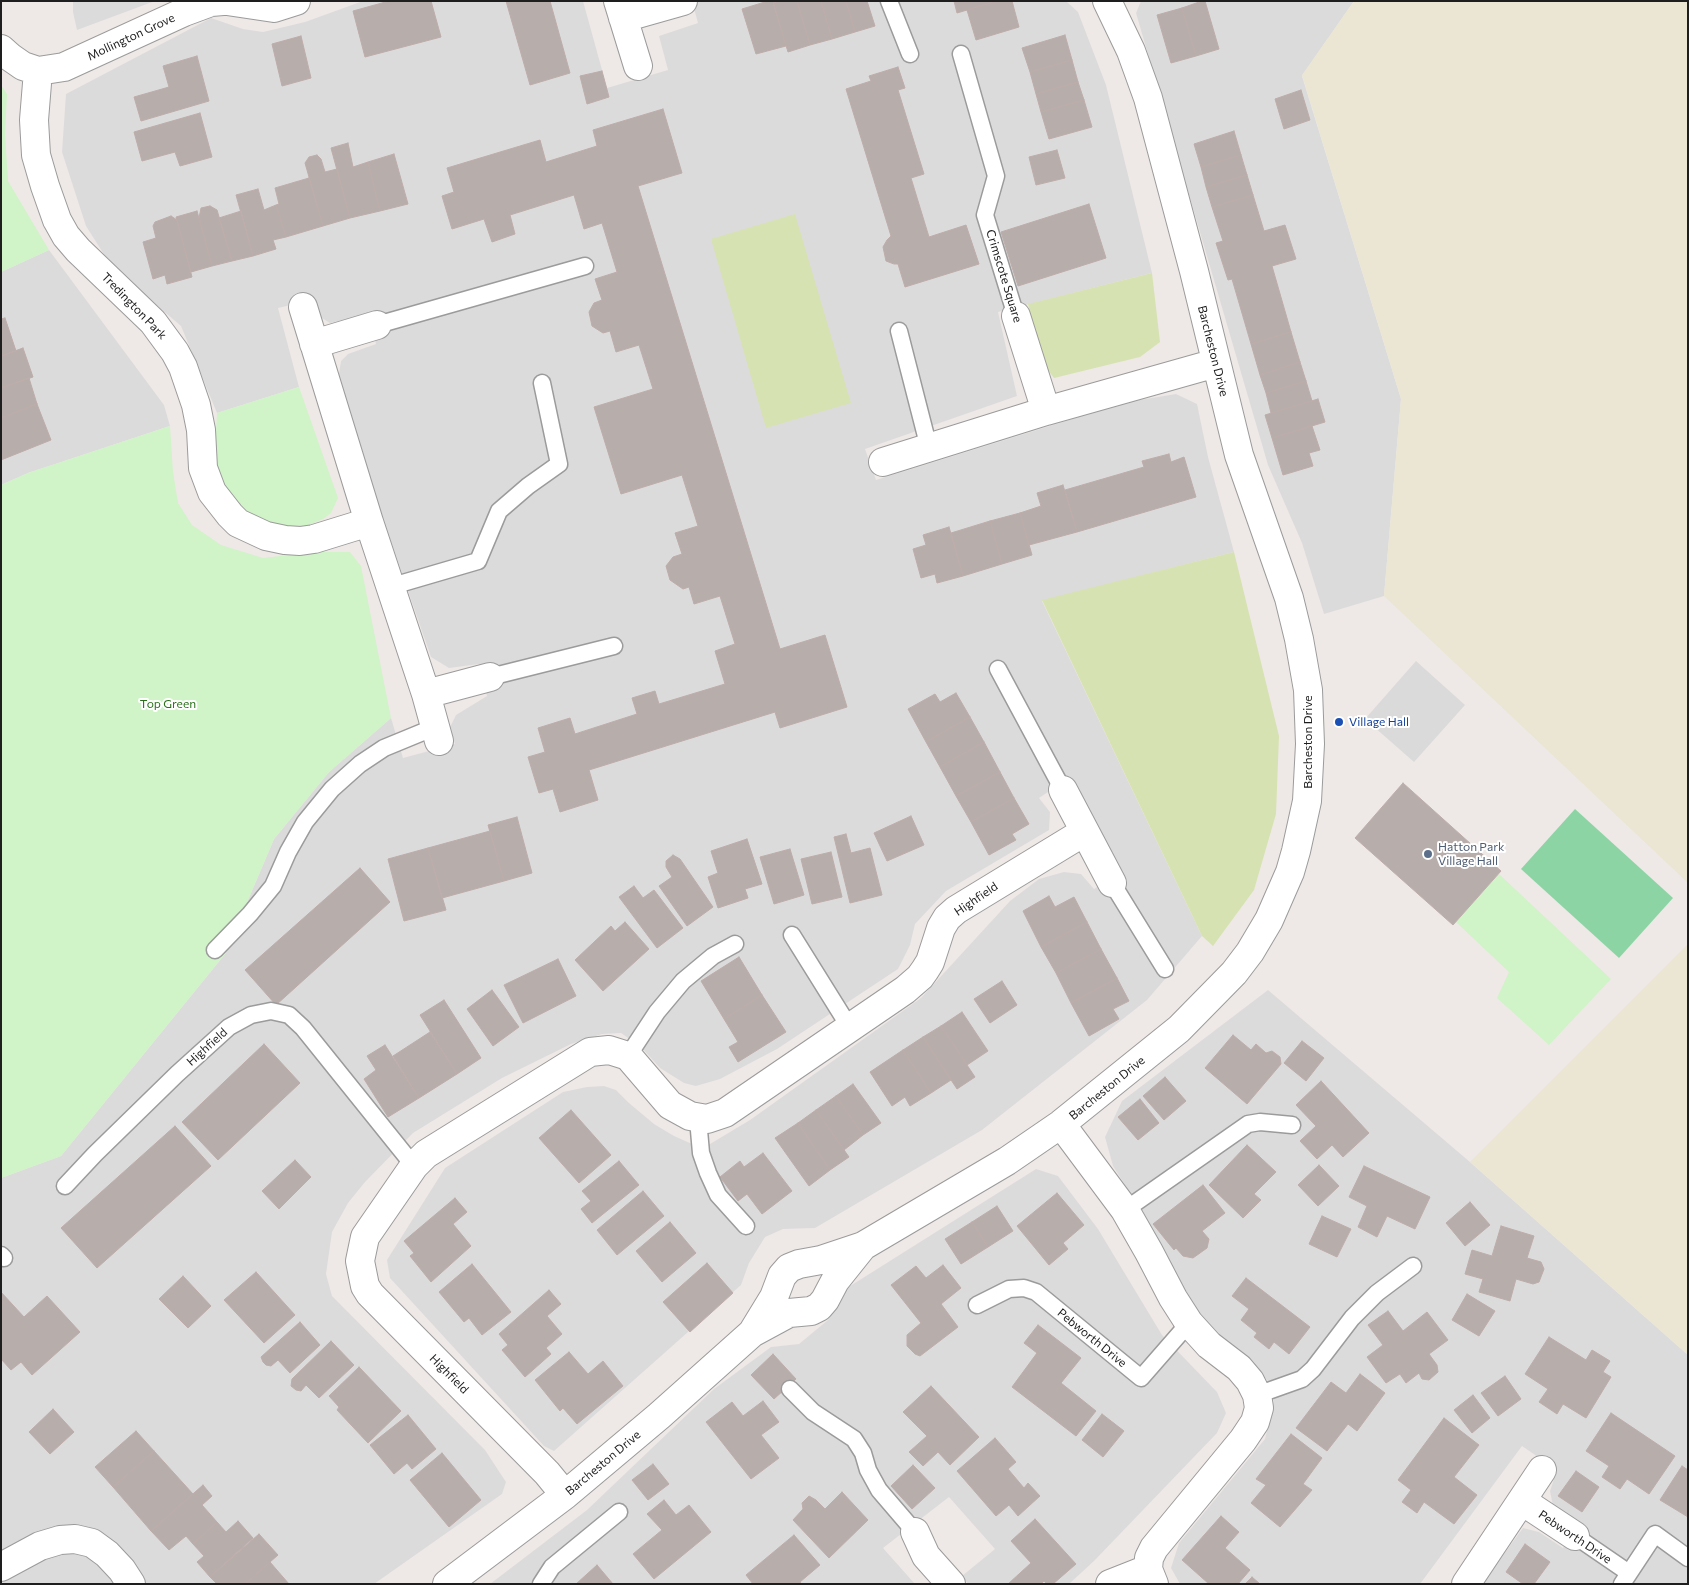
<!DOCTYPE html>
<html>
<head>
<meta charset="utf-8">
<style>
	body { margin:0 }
	#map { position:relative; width:1689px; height:1585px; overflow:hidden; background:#eee9e6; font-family:Commissioner,sans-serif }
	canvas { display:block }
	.frame { position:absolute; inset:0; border:2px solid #1e1e1e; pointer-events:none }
</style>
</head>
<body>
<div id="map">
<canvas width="1689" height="1585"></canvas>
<div class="frame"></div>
</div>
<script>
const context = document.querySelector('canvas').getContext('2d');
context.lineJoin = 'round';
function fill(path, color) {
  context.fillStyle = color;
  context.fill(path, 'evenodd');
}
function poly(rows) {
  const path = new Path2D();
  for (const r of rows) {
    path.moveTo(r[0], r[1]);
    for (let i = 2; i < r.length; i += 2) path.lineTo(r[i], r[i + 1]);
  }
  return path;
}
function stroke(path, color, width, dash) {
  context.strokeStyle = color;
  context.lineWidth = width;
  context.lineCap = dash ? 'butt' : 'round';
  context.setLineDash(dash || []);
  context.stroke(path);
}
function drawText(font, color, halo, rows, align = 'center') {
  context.font = font + ' Commissioner,sans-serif';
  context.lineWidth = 4;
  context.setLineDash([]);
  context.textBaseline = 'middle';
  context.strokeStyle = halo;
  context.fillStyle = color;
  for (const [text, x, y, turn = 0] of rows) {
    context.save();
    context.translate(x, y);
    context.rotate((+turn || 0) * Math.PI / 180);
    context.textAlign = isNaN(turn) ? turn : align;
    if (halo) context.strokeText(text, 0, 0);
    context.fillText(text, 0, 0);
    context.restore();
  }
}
fill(poly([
	[73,1,155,1,77,30,73,12],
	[363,1,583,1,607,88,668,70,659,36,698,23,692,1,1066,1,1078,12,1106,85,1152,273,998,312,1017,396,865,449,876,480,1127,402,1176,394,1197,404,1208,457,1234,552,1042,601,1202,936,1147,1000,982,1130,815,1228,783,1229,765,1237,749,1263,741,1285,554,1451,544,1446,390,1278,387,1260,445,1168,563,1092,587,1087,604,1086,616,1090,629,1103,654,1124,674,1136,692,1144,710,1144,750,1120,921,998,1010,901,1039,879,1064,872,1081,874,1094,889,1119,873,1066,780,1039,798,1050,812,1049,830,946,891,915,924,910,945,898,969,777,1049,720,1079,696,1086,684,1083,660,1068,641,1047,621,1033,602,1034,571,1044,502,1078,413,1133,365,1182,348,1203,332,1232,326,1274,332,1296,485,1450,506,1482,502,1494,374,1584,1,1584,1,1178,61,1156,225,954,274,839,329,772,391,718,403,758,455,744,450,727,456,715,487,696,479,664,449,668,431,657,337,386,341,361,348,354,376,344,369,314,330,323,317,315,313,300,278,308,299,387,217,413,181,326,112,267,86,226,62,152,66,94,211,18,243,29,263,32,305,22],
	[1141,1,1354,1,1302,76,1401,399,1384,596,1324,614,1302,543,1268,465,1136,13],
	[49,250,164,405,170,426,28,473,1,485,1,272],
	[1268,990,1470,1162,1688,1355,1688,1584,1482,1584,1523,1528,1539,1532,1563,1548,1576,1521,1553,1506,1550,1491,1557,1470,1522,1446,1420,1584,1180,1584,1171,1568,1179,1543,1265,1439,1273,1407,1274,1388,1258,1370,1221,1338,1181,1291,1139,1207,1113,1166,1105,1137,1122,1101],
	[1036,1169,1058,1176,1098,1229,1162,1335,1217,1392,1226,1413,1217,1433,1094,1561,1069,1584,968,1584,962,1576,995,1549,949,1497,883,1548,915,1584,490,1584,587,1510,714,1389,771,1347,799,1344,828,1320,847,1288]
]), '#dcdbdc');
fill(poly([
	[1354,1,1688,1,1688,883,1384,596,1401,399,1302,75],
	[1688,944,1688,1355,1470,1162]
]), '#eae6d3');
fill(poly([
	[795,214,851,403,766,428,711,239],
	[1152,273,1160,342,1140,357,1054,378,1041,361,1028,304],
	[1234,552,1279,736,1276,814,1254,890,1213,946,1202,936,1042,600]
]), '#d6e2b1');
fill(poly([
	[1,85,7,94,5,134,8,181,49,250,1,272],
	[299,387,338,498,331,513,323,519,306,526,282,527,256,519,230,505,214,470,217,413],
	[170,426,173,472,178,503,192,525,221,545,263,558,314,552,350,552,361,566,391,718,329,772,274,839,225,954,61,1156,1,1178,1,485,28,473],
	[1499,874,1611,979,1549,1045,1497,998,1509,972,1456,922]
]), '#d0f3c8');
fill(poly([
	[1575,809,1673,898,1619,958,1521,869]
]), '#8dd4a5');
fill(poly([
	[1416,661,1465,705,1414,762,1365,719]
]), '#dadada');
const building = poly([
	[389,1,431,1,441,37,365,57,353,11,389,1],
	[506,1,550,1,570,73,530,85,506,1],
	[768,1,773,1,786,46,756,54,742,9,768,1],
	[780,1,797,1,810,45,788,52,773,3,780,1],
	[797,1,821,1,832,39,810,45,797,1],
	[821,1,846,1,855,32,832,39,821,1],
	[846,1,867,1,875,26,855,32,846,1],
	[954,1,997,1,957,13,954,1],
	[997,1,1012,1,1019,27,976,40,967,10,997,1],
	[1202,1,1205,1,1219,49,1196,56,1182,8,1202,1],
	[1182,8,1196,56,1171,63,1157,15,1182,8],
	[1065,35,1072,60,1030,72,1022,48,1065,35],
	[301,36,311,78,282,86,272,44,301,36],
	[197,56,209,101,141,121,134,97,169,87,163,66,197,56],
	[1072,60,1078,82,1036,94,1030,72,1072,60],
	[898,67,905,88,898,90,924,174,911,178,929,237,966,225,979,264,905,287,898,264,894,264,886,261,883,247,887,240,891,236,846,89,871,81,869,76,898,67],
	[602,71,609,97,587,104,580,76,602,71],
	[1078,82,1084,100,1041,112,1036,94,1078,82],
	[1301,90,1310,120,1284,129,1275,99,1301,90],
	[1084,100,1092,127,1049,139,1041,112,1084,100],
	[663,109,682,173,638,186,780,649,825,635,847,707,780,728,775,712,589,770,598,800,560,812,553,789,539,793,528,757,545,752,538,728,570,718,575,734,637,714,632,698,655,691,659,704,725,684,715,651,735,644,720,596,694,604,689,587,683,589,670,580,666,566,673,557,682,554,675,533,698,526,682,475,621,494,594,407,653,389,639,345,616,352,610,331,603,333,592,326,589,312,594,303,602,300,595,279,617,272,602,223,584,229,574,195,510,215,515,234,492,242,484,219,452,229,442,196,454,192,447,168,540,140,546,162,597,146,593,130,663,109],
	[200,113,212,157,180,166,175,152,142,161,134,132,200,113],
	[1234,131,1241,155,1201,167,1194,144,1234,131],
	[348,143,353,167,368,162,380,211,350,218,331,148,348,143],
	[1057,150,1065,178,1036,185,1029,157,1057,150],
	[394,154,408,204,380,211,368,162,394,154],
	[317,155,321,159,325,172,337,169,350,218,323,226,305,163,309,157,317,155],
	[1241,155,1247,175,1206,187,1201,167,1241,155],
	[1247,175,1253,195,1212,207,1206,187,1247,175],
	[309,178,323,226,286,237,276,205,279,204,275,188,309,178],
	[258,189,264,210,276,205,286,237,273,240,276,249,253,256,236,195,258,189],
	[1253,195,1264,231,1285,225,1296,259,1272,266,1291,332,1251,344,1232,279,1228,280,1216,243,1223,241,1212,207,1253,195],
	[1089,204,1106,258,1018,286,1001,232,1089,204],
	[210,206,217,210,232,261,212,266,199,218,201,208,210,206],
	[197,211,212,266,191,272,176,217,197,211],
	[241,211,253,256,232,261,219,218,241,211],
	[171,216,177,220,192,277,167,284,165,275,153,279,143,242,156,238,153,226,155,222,171,216],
	[5,318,16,351,1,356,1,319,5,318],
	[1291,332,1300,362,1260,375,1251,344,1291,332],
	[23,348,33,377,1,388,1,356,23,348],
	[1300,362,1306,381,1266,393,1260,375,1300,362],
	[29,378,37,404,1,418,1,388,29,378],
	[1306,381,1312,401,1271,413,1266,393,1306,381],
	[1318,399,1325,422,1272,438,1265,415,1318,399],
	[37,404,51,440,1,460,1,418,37,404],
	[1312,426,1320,450,1309,453,1313,466,1283,475,1272,438,1312,426],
	[1169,454,1171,462,1184,457,1196,497,1077,532,1065,490,1144,467,1142,461,1169,454],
	[1063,485,1077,532,1029,545,1020,513,1041,506,1037,493,1063,485],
	[1020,513,1032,555,1002,564,990,521,1020,513],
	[990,521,1002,564,963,576,951,533,990,521],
	[949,527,963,576,937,583,935,574,921,578,913,549,926,545,923,535,949,527],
	[956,693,970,717,926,742,908,709,935,694,940,702,956,693],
	[970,717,984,742,940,767,926,742,970,717],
	[984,742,1000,772,956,796,940,767,984,742],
	[1000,772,1014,798,971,822,956,796,1000,772],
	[1403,783,1501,871,1453,925,1355,838,1403,783],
	[1014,798,1029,824,1012,834,1016,840,989,855,971,822,1014,798],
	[911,816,924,845,887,861,874,833,911,816],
	[517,817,532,873,504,881,488,825,517,817],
	[490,831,504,881,442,898,428,848,490,831],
	[846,834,851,853,870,848,882,895,850,903,834,837,846,834],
	[747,839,762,884,745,889,748,898,718,908,708,877,718,873,711,851,747,839],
	[428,848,446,910,404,921,388,859,428,848],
	[790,849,804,895,774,904,760,857,790,849],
	[831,852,842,897,812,904,801,859,831,852],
	[673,855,680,859,713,907,687,926,659,886,672,877,666,867,666,861,673,855],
	[360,868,390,902,276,1005,245,970,360,868],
	[634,886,643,898,654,890,683,928,657,948,619,897,634,886],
	[1049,896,1055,907,1074,897,1087,922,1041,947,1023,911,1049,896],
	[625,922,649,949,603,991,575,960,611,926,615,931,625,922],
	[1087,922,1101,949,1056,973,1041,947,1087,922],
	[1101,949,1117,978,1071,1003,1056,973,1101,949],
	[739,957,762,995,724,1019,701,981,739,957],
	[558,959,576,996,523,1023,504,985,558,959],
	[1117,978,1129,1001,1113,1009,1119,1019,1089,1036,1071,1003,1117,978],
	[1002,981,1017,1005,990,1023,974,999,1002,981],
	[492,990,519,1027,493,1046,467,1009,492,990],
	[762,995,786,1032,738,1062,729,1047,738,1042,724,1019,762,995],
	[444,1000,481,1058,457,1074,420,1015,444,1000],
	[962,1012,988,1051,967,1065,941,1026,962,1012],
	[941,1026,975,1077,957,1089,923,1037,941,1026],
	[430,1032,457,1074,419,1098,393,1056,430,1032],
	[1233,1035,1251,1050,1256,1044,1266,1053,1272,1051,1280,1057,1281,1064,1247,1104,1205,1068,1233,1035],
	[923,1037,951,1080,931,1093,903,1050,923,1037],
	[1302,1041,1324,1058,1306,1081,1284,1063,1302,1041],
	[264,1044,300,1083,218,1160,182,1122,264,1044],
	[385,1045,419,1098,388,1117,364,1079,376,1070,367,1056,385,1045],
	[903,1050,931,1093,910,1106,905,1097,892,1106,870,1072,903,1050],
	[1165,1077,1186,1101,1164,1120,1143,1096,1165,1077],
	[1321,1081,1369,1133,1343,1157,1332,1145,1317,1159,1300,1141,1316,1126,1296,1105,1321,1081],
	[853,1084,881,1123,863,1135,836,1096,853,1084],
	[836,1096,863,1135,844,1150,816,1110,836,1096],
	[1140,1099,1159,1123,1138,1140,1118,1117,1140,1099],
	[571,1110,611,1155,579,1183,539,1138,571,1110],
	[816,1110,849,1157,830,1170,798,1123,816,1110],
	[798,1123,830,1170,809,1186,775,1138,798,1123],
	[175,1126,211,1166,97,1268,61,1228,175,1126],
	[1247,1145,1276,1172,1254,1194,1261,1200,1243,1218,1209,1185,1247,1145],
	[763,1153,792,1191,762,1214,747,1194,738,1201,720,1177,740,1161,744,1167,763,1153],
	[295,1160,311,1177,279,1209,262,1191,295,1160],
	[619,1161,639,1185,592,1223,581,1209,591,1201,582,1191,619,1161],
	[1319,1165,1339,1186,1318,1206,1298,1185,1319,1165],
	[1364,1166,1430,1197,1415,1229,1387,1216,1377,1237,1358,1227,1367,1206,1349,1197,1364,1166],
	[1203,1185,1225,1213,1202,1231,1209,1239,1207,1248,1193,1258,1183,1256,1176,1248,1174,1250,1153,1224,1203,1185],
	[643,1191,664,1216,617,1255,597,1230,643,1191],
	[1057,1193,1084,1225,1063,1243,1068,1249,1049,1265,1017,1226,1057,1193],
	[455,1198,467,1212,453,1224,471,1246,431,1282,410,1256,414,1253,404,1241,455,1198],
	[1470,1202,1490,1225,1465,1246,1446,1223,1470,1202],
	[997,1206,1013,1231,988,1247,972,1222,997,1206],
	[1322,1216,1351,1229,1337,1257,1309,1244,1322,1216],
	[670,1222,696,1253,662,1282,636,1251,670,1222],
	[972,1222,988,1247,961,1264,945,1239,972,1222],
	[1501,1226,1534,1236,1527,1258,1541,1262,1544,1269,1539,1282,1533,1284,1516,1279,1510,1301,1479,1292,1483,1279,1465,1274,1472,1250,1492,1256,1501,1226],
	[707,1263,733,1293,690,1332,663,1302,707,1263],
	[472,1264,511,1312,482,1335,469,1318,464,1322,439,1292,472,1264],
	[943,1265,961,1288,941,1304,958,1327,920,1356,915,1354,907,1346,907,1335,921,1323,891,1285,916,1266,926,1278,943,1265],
	[256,1272,295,1315,264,1343,224,1300,256,1272],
	[183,1276,211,1306,188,1328,159,1299,183,1276],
	[1246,1278,1310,1327,1289,1354,1274,1342,1269,1349,1254,1337,1257,1333,1241,1320,1249,1309,1232,1296,1246,1278],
	[549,1290,561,1304,547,1316,562,1334,546,1348,551,1354,525,1377,502,1350,508,1345,499,1334,549,1290],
	[1,1292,24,1317,47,1296,80,1332,32,1375,21,1362,11,1370,1,1359,1,1292],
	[1467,1294,1495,1311,1479,1336,1452,1320,1467,1294],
	[1388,1311,1403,1331,1427,1312,1448,1340,1429,1354,1437,1365,1438,1372,1429,1380,1422,1379,1419,1373,1406,1383,1400,1374,1386,1383,1367,1357,1383,1345,1368,1325,1388,1311],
	[300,1322,320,1345,290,1373,278,1360,271,1366,266,1365,263,1362,261,1357,300,1322],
	[1038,1325,1081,1358,1061,1383,1096,1411,1076,1436,1012,1387,1037,1353,1024,1343,1038,1325],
	[1549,1337,1586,1360,1592,1350,1610,1361,1603,1372,1611,1377,1586,1418,1563,1404,1557,1414,1539,1402,1548,1389,1525,1374,1549,1337],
	[331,1341,354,1365,319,1398,306,1385,301,1391,296,1390,291,1386,292,1379,331,1341],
	[569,1352,588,1374,603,1361,623,1386,577,1424,563,1408,560,1411,535,1380,569,1352],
	[773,1354,796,1379,774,1399,751,1375,773,1354],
	[359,1367,401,1411,368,1443,337,1410,339,1407,329,1396,359,1367],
	[1360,1374,1385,1393,1357,1431,1348,1424,1327,1451,1296,1428,1331,1382,1346,1393,1360,1374],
	[1505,1376,1521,1399,1498,1416,1481,1393,1505,1376],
	[931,1386,979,1437,950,1465,938,1452,923,1466,909,1452,927,1436,903,1412,931,1386],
	[1473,1395,1490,1418,1472,1433,1454,1410,1473,1395],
	[763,1401,779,1422,761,1435,779,1458,751,1479,706,1422,732,1402,743,1416,763,1401],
	[53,1409,74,1432,50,1454,29,1432,53,1409],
	[1611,1413,1675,1456,1649,1494,1627,1479,1620,1489,1602,1477,1609,1466,1586,1451,1611,1413],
	[1102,1414,1124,1431,1103,1457,1082,1440,1102,1414],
	[408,1415,436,1449,412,1469,407,1463,394,1474,370,1445,408,1415],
	[1444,1418,1479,1445,1454,1477,1477,1495,1454,1524,1424,1502,1417,1513,1402,1502,1411,1490,1398,1480,1444,1418],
	[136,1431,154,1451,113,1487,95,1467,136,1431],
	[1291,1434,1322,1458,1303,1484,1312,1490,1280,1527,1251,1503,1266,1485,1256,1479,1291,1434],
	[995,1438,1016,1462,1008,1469,1024,1488,1028,1483,1040,1496,1018,1516,1009,1505,996,1516,957,1471,995,1438],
	[154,1451,193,1494,151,1531,113,1487,154,1451],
	[442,1453,481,1500,449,1527,410,1480,442,1453],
	[653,1464,669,1484,648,1500,632,1480,653,1464],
	[913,1465,935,1488,912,1509,891,1486,913,1465],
	[1682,1466,1688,1470,1688,1517,1660,1500,1682,1466],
	[1576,1471,1599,1487,1582,1512,1558,1496,1576,1471],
	[203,1485,212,1496,202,1505,217,1522,193,1544,186,1536,169,1550,151,1531,203,1485],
	[842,1492,868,1520,829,1558,793,1520,803,1509,802,1503,809,1496,816,1500,825,1509,842,1492],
	[664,1500,676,1515,689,1505,711,1532,654,1579,633,1554,662,1530,647,1514,664,1500],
	[1221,1516,1239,1532,1225,1548,1250,1570,1238,1584,1209,1584,1182,1560,1221,1516],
	[1035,1519,1076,1564,1053,1584,1047,1584,1044,1581,1041,1584,1008,1584,1031,1563,1011,1541,1035,1519],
	[238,1521,253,1538,210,1577,197,1562,204,1556,193,1544,217,1522,226,1532,238,1521],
	[259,1534,278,1555,245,1584,217,1584,210,1577,259,1534],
	[794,1535,820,1565,800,1582,802,1584,753,1584,746,1575,794,1535],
	[1525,1544,1550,1562,1534,1584,1523,1584,1506,1572,1525,1544],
	[270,1562,289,1584,245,1584,270,1562],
	[597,1565,613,1584,576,1584,597,1565],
	[1252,1577,1260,1584,1245,1584,1252,1577]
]);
fill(building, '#b7aeac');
stroke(building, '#beadaa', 1);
const service = poly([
	[889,1,910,54],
	[961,54,996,176,985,215,1016,316],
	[377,325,585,266],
	[899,331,929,448],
	[389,587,478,561,499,511,528,486,559,464,542,383],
	[998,669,1063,790],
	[490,677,614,646],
	[1112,883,1165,969],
	[792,935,850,1028],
	[215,950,250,914,273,886,288,852,305,822,332,789,360,764,384,748,435,727],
	[628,1056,657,1012,683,981,713,956,735,944],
	[698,1119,701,1153,708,1173,718,1195,746,1226],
	[65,1186,95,1154,177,1074,229,1027,251,1015,271,1011,289,1015,303,1028,414,1166],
	[1125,1210,1248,1124,1260,1122,1292,1125],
	[1,1255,4,1258],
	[977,1305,1009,1289,1024,1288,1036,1292,1141,1378,1189,1323],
	[790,1389,813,1412,854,1439,863,1453,868,1470,879,1490,915,1532],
	[1257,1395,1302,1379,1313,1369,1352,1318,1377,1293,1413,1266],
	[1575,1536,1629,1573],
	[541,1584,552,1567,619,1512],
	[1622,1584,1655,1534,1688,1558]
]);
const minor = poly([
	[227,1,274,8,296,1],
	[618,1,638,66],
	[623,18,683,1],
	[1,49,10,57,23,66,38,71,34,120,36,155,45,186,57,220,66,236,78,250,153,322,175,352,183,367,196,405,201,430,203,468,212,492,230,515,238,523,266,536,285,540,300,541,314,539,369,522,303,307],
	[38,71,64,67,184,12,211,2,223,1],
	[1016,316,1046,411],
	[314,344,377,325],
	[883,462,1046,411,1216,363],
	[369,522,426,694,439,741],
	[426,694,490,677],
	[1063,790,1112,883],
	[1061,1124,1125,1210,1149,1252,1173,1298,1189,1323,1209,1345,1239,1368,1250,1381,1257,1395,1259,1408,1255,1422,1243,1440,1154,1548,1149,1558,1148,1569,1154,1584],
	[752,1333,774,1297,782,1276,789,1268,799,1264,821,1260,863,1246,1007,1161,1061,1124,1179,1029,1234,973,1250,952,1269,920,1290,872,1296,851,1307,801,1310,744,1308,690,1299,639,1289,598,1239,455,1194,271,1148,98,1131,51,1107,1],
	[565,1495,547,1473,370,1294,365,1286,360,1261,365,1237,414,1166,426,1154,590,1052,609,1050,628,1056,670,1105,690,1116,707,1119,725,1113,905,990,920,977,925,970,930,962,941,928,947,918,956,910,1084,832],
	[1522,1501,1575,1536],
	[915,1532,926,1556,951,1584],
	[1,1567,40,1546,60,1540,75,1539,92,1543,107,1554,122,1570,131,1584],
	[447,1584,565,1495,659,1416,752,1333,789,1313,811,1311,819,1307,825,1300,835,1281,863,1246],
	[1110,1584,1148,1569],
	[1466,1584,1542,1470]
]);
stroke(service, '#9b9b9b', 19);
stroke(minor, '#9b9b9b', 30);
stroke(service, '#fff', 16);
stroke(minor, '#fff', 28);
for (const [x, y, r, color] of [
	[1339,722,5,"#1a4fb4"],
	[1428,854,5,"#5c6f8a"]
]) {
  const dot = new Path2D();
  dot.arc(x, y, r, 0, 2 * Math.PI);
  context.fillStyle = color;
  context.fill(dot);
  stroke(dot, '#fff', 2);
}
drawText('12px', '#1e1e1e', '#fff', [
	["Mollington Grove",131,37,-25],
	["Crimscote Square",1004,276,73],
	["Tredington Park",134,306,46],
	["Barcheston Drive",1213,351,76],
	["Barcheston Drive",1308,742,-90],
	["Highfield",976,899,-34],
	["Highfield",207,1047,-42],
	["Barcheston Drive",1107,1088,-39],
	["Pebworth Drive",1092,1338,39],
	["Highfield",449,1374,45],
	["Barcheston Drive",603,1463,-40],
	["Pebworth Drive",1575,1537,34]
]);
drawText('12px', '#297019', '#fff', [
	["Top Green",168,704]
]);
drawText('12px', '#164399', '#fff', [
	["Village Hall",1349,722]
], 'left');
drawText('12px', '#4e5e75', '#fff', [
	["Hatton Park",1438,847],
	["Village Hall",1438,861]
], 'left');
</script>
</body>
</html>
